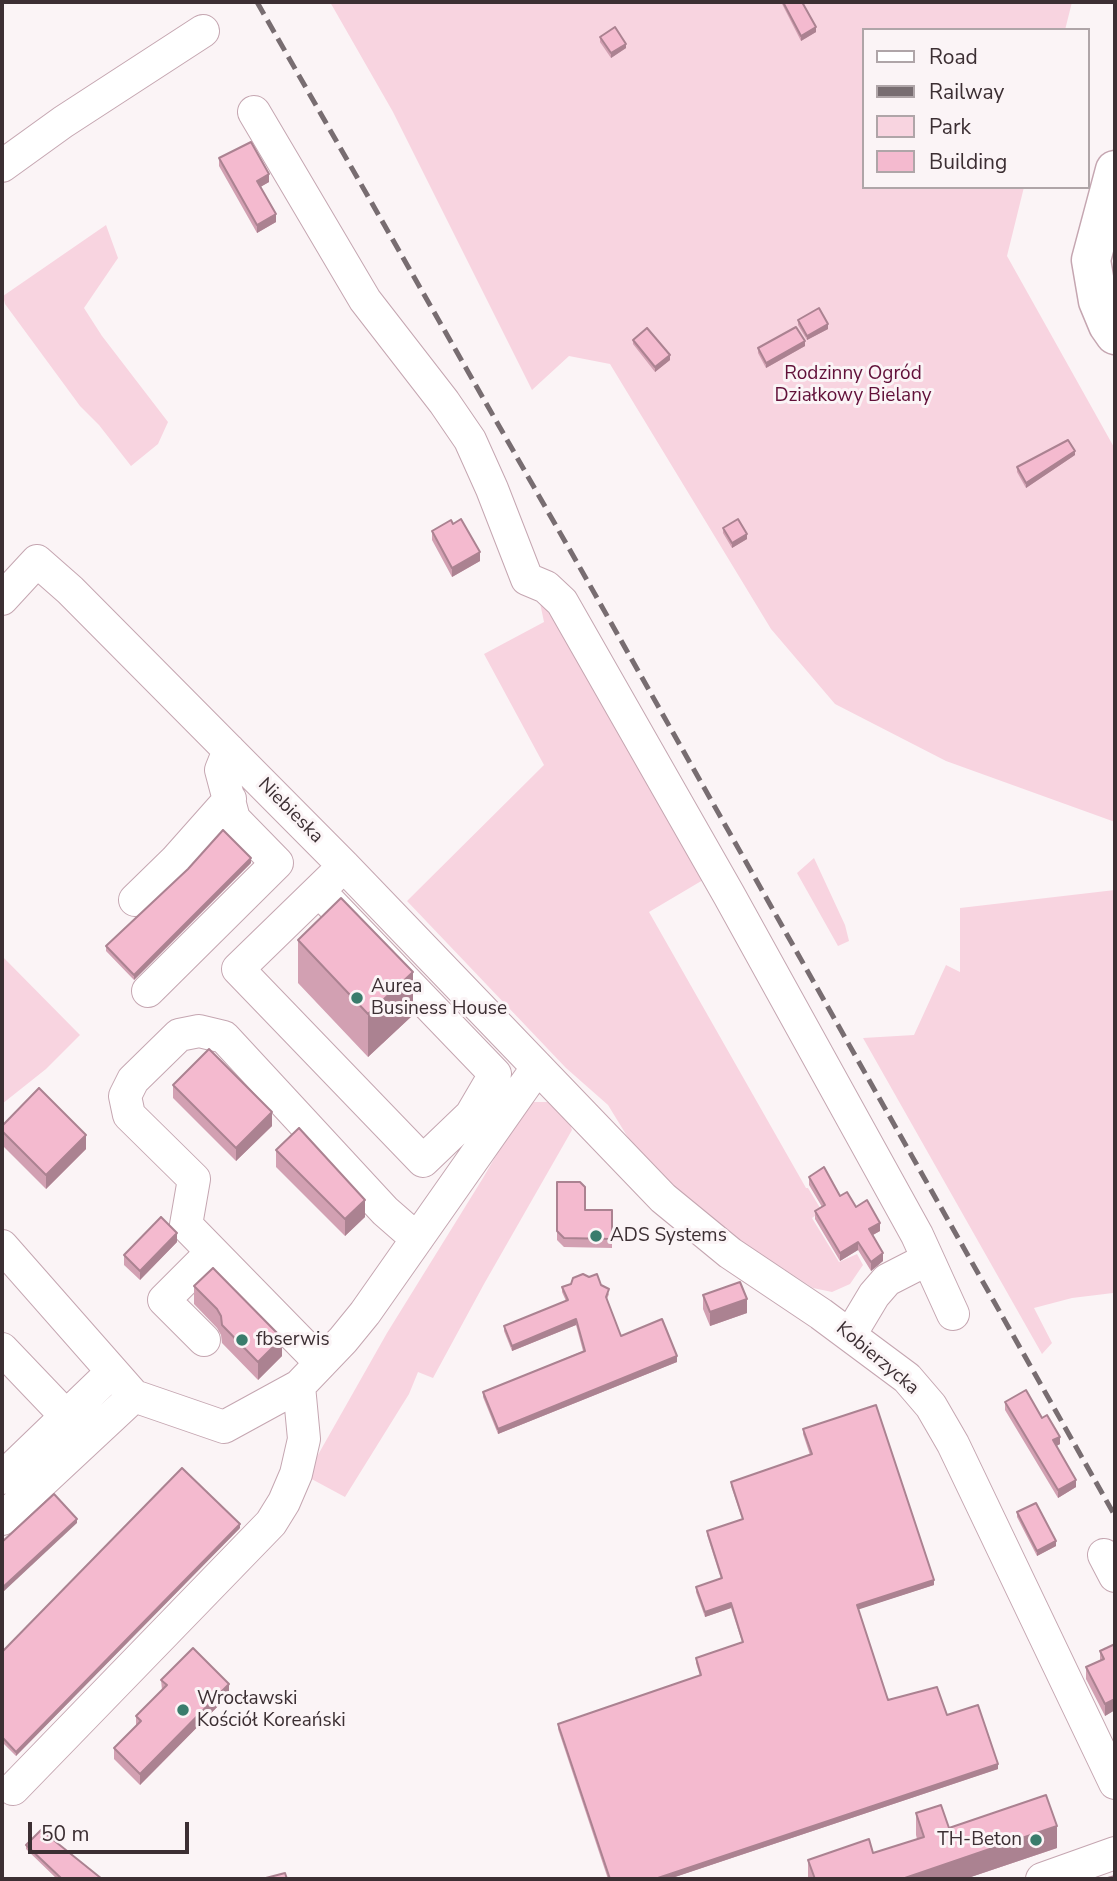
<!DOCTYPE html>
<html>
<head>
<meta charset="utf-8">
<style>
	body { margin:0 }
	#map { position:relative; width:1117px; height:1881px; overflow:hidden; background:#fbf4f6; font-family:"Nunito Sans",sans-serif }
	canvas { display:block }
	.frame { position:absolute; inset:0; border:4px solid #3c2f33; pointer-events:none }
	.legend { position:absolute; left:862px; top:28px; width:228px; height:161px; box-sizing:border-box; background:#fbf4f6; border:2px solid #afa5a8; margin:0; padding:9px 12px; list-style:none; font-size:21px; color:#3c2f33 }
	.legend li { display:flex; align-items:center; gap:14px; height:35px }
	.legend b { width:35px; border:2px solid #afa5a8 }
	.scale { position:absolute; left:28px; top:1822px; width:161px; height:32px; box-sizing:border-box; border:4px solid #3c2f33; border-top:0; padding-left:9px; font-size:21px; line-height:24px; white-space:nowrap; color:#3c2f33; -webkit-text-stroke:5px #fbf4f6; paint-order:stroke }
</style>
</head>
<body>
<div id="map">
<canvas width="1117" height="1881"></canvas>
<div class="frame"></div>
<ul class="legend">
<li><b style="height:9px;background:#fff"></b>Road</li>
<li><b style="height:9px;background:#786d71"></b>Railway</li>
<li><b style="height:19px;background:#f8d4e0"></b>Park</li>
<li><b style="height:19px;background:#f4bacf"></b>Building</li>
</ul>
<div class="scale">50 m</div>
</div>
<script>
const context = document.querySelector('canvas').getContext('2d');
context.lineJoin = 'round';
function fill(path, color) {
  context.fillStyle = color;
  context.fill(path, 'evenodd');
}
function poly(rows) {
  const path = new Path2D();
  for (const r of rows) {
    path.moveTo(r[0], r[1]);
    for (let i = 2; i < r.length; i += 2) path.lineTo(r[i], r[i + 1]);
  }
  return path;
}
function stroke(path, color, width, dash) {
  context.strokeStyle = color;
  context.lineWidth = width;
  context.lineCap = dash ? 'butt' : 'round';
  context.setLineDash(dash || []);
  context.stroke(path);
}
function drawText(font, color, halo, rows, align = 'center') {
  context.font = font + ' "Nunito Sans",sans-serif';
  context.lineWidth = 6;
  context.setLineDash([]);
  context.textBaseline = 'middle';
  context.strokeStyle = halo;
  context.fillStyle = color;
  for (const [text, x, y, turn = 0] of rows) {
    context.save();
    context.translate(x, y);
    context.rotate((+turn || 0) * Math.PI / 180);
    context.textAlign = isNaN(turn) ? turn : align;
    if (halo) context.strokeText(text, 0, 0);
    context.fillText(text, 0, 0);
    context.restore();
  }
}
fill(poly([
	[330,2,1072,2,1065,30,863,30,863,187,1024,187,1007,256,1115,449,1115,822,946,761,835,704,771,629,610,364,569,356,532,390,393,112],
	[106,225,118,258,84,308,102,336,168,422,158,444,131,466,99,425,80,406,5,304,3,296],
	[539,598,584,666,703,880,649,912,806,1188,808,1188,822,1211,812,1218,839,1262,857,1254,863,1265,850,1284,832,1292,813,1288,709,1221,673,1190,635,1149,608,1105,566,1068,407,901,544,765,484,654,544,622],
	[814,858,845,925,849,941,838,946,797,873],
	[1115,890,1115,1295,1113,1293,1072,1298,1034,1308,1052,1343,1042,1354,863,1038,914,1035,946,965,960,972,960,908],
	[2,956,80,1035,46,1069,2,1104],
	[527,1102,550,1102,569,1121,572,1130,484,1284,433,1378,418,1372,409,1394,345,1497,306,1476,387,1333,483,1178]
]), '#f8d4e0');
const minor = poly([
	[254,112,365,300,444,402,470,440,492,489,527,579,546,587,562,602,729,895,917,1235,953,1314],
	[2,166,63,122,203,31],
	[2,599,37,561,70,590,344,866,663,1198,730,1253,821,1314,907,1378,931,1406,953,1444,1115,1783],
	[319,891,495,1074,471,1115,423,1161,238,969,344,866],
	[135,900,175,861,230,799],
	[148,991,277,863,234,819,221,770,229,750],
	[2,1246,134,1396,224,1427,299,1386,343,1340,365,1313,537,1068],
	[850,1335,874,1295,887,1280,928,1259],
	[204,1340,164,1300,212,1252],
	[2,1349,66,1416],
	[321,1363,186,1225,194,1179,129,1115,125,1096,133,1080,179,1035,199,1031,224,1037,385,1211,417,1239],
	[2,1478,112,1372],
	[2,1519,134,1396],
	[1104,1555,1115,1576],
	[13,1789,271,1523,284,1502,296,1474,304,1439,299,1386],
	[1042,1879,1115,1853]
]);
const major = poly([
	[1115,170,1091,260,1098,301,1108,325,1115,335]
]);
stroke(minor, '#c5a6b1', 34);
stroke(major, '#c5a6b1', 41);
stroke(minor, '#fff', 32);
stroke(major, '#fff', 38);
stroke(poly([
	[257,2,579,566,1115,1516]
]), '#786d71', 5, [14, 7]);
fill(poly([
	[781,2,802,2,816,32,801,41],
	[600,37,626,48,611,58,600,42],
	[219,158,269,182,260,187,276,222,257,233,219,166],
	[798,320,828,329,807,340,798,325],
	[633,340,670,360,655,372,633,344],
	[805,346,766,368,758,353,758,348],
	[1075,455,1026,488,1017,472,1017,467],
	[723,528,747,539,732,548,723,533],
	[432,531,480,561,452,577,432,540],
	[251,863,134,980,106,951,106,946],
	[298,940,413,1015,368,1057,298,983],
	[173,1085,272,1126,236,1161,173,1098],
	[2,1126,86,1149,46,1189,2,1145],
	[276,1150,365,1217,345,1236,276,1167],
	[809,1177,856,1207,880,1231,873,1235,883,1261,871,1271,858,1250,840,1261,815,1219,815,1211,822,1207,809,1185],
	[557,1182,585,1210,612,1210,612,1248,564,1247,557,1240],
	[177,1242,140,1280,124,1265,124,1255],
	[601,1285,609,1294,607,1299,621,1336,677,1362,498,1434,483,1397,483,1392,583,1351,576,1325,512,1351,504,1331,504,1326,566,1301,562,1292,562,1287],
	[194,1286,282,1356,258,1380,222,1343,221,1335,217,1328,194,1304],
	[703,1295,747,1313,710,1326,703,1309],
	[1005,1402,1042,1418,1060,1444,1056,1446,1076,1487,1058,1498,1005,1410],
	[803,1429,934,1585,858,1609,888,1700,947,1715,998,1769,669,1879,608,1879,558,1729,558,1724,700,1676,696,1663,696,1658,742,1642,731,1608,705,1617,696,1592,696,1587,721,1579,707,1535,707,1531,742,1519,731,1486,731,1482,810,1455,803,1434],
	[1017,1512,1056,1546,1037,1556,1017,1517],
	[240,1528,16,1756,2,1742,2,1652],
	[1115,1644,1115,1710,1105,1716,1086,1679,1086,1667,1100,1660,1100,1651],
	[161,1680,229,1695,140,1785,114,1759,114,1748,136,1726,136,1716,162,1690],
	[916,1813,949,1828,1057,1848,965,1879,808,1879,808,1860,873,1853,917,1839,916,1835],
	[26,1845,102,1879,57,1879,26,1849]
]), '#d2a0b2');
fill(poly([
	[816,27,816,32,801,41,801,36],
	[626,44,626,48,611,58,611,53],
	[269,174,269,182,257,189,257,181],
	[276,214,276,222,257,233,257,225],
	[828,324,828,329,807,340,807,336],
	[805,341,805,346,766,368,766,363],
	[670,355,670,360,655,372,655,367],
	[1075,451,1075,455,1026,488,1026,483],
	[747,534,747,539,732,548,732,543],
	[480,552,480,561,452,577,452,568],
	[251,858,251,863,134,980,134,975],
	[413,972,413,1015,368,1057,368,1014],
	[272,1112,272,1126,236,1161,236,1148],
	[86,1135,86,1149,46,1189,46,1175],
	[365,1200,365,1217,345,1236,345,1219],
	[880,1223,880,1231,869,1237,869,1229],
	[177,1233,177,1242,140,1280,140,1271],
	[858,1242,858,1250,840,1261,840,1253],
	[883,1253,883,1261,871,1271,871,1262],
	[747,1299,747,1313,710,1326,710,1312],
	[576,1319,576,1325,512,1351,512,1346],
	[282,1338,282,1356,258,1380,258,1362],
	[677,1356,677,1362,498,1434,498,1429],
	[1060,1437,1060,1444,1053,1448,1053,1440],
	[1076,1480,1076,1487,1058,1498,1058,1490],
	[77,1519,77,1523,2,1593,2,1588],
	[240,1524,240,1528,16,1756,16,1752],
	[1056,1541,1056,1546,1037,1556,1037,1551],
	[934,1580,934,1585,857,1610,857,1605],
	[731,1603,731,1608,705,1617,705,1612],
	[229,1684,229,1695,140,1785,140,1774],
	[1115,1699,1115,1710,1105,1716,1105,1704],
	[998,1764,998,1769,669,1879,655,1879],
	[1057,1826,1057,1848,965,1879,902,1879]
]), '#ab8291');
const building = poly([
	[783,2,802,2,816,27,801,36,783,2],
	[615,27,626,44,611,53,600,37,615,27],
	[251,142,269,174,257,181,276,214,257,225,219,158,251,142],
	[819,308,828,324,807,336,798,320,819,308],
	[796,327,805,341,766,363,758,348,796,327],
	[647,328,670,355,655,367,633,340,647,328],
	[1068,440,1075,451,1026,483,1017,467,1068,440],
	[461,519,480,552,452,568,432,531,451,520,453,524,461,519],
	[738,519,747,534,732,543,723,528,738,519],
	[223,830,251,858,134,975,106,946,188,869,223,830],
	[341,898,413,972,368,1014,298,940,341,898],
	[209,1049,272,1112,236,1148,173,1085,209,1049],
	[39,1088,86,1135,46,1175,2,1131,2,1126,39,1088],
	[299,1128,365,1200,345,1219,276,1150,299,1128],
	[824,1167,840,1196,847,1192,856,1207,867,1200,880,1223,869,1229,883,1253,871,1262,858,1242,840,1253,815,1211,825,1205,809,1177,824,1167],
	[557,1182,580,1182,585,1187,585,1210,612,1210,612,1239,564,1238,557,1231,557,1182],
	[161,1217,177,1233,140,1271,124,1255,161,1217],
	[213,1268,282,1338,258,1362,222,1325,221,1316,217,1309,194,1286,213,1268],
	[583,1274,589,1277,597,1274,601,1285,609,1289,606,1297,621,1336,662,1319,677,1356,498,1429,483,1392,585,1351,576,1319,512,1346,504,1326,568,1300,562,1287,571,1284,573,1278,583,1274],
	[740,1282,747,1299,710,1312,703,1295,740,1282],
	[1026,1390,1042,1418,1047,1415,1060,1437,1053,1440,1076,1480,1058,1490,1005,1402,1026,1390],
	[876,1405,934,1580,857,1605,888,1700,937,1687,947,1715,978,1705,998,1764,655,1879,610,1879,558,1724,701,1675,696,1658,743,1642,731,1603,705,1612,696,1587,722,1578,707,1531,743,1519,731,1482,812,1454,803,1429,876,1405],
	[182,1468,240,1524,16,1752,2,1737,2,1652,182,1468],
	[54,1494,77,1519,2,1588,2,1542,54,1494],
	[1036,1503,1056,1541,1037,1551,1017,1512,1036,1503],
	[1115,1644,1115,1699,1105,1704,1086,1667,1104,1659,1100,1651,1115,1644],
	[193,1648,229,1684,140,1774,114,1748,141,1721,136,1716,167,1685,161,1680,193,1648],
	[1046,1795,1057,1826,902,1879,815,1879,808,1860,869,1839,873,1853,924,1837,916,1813,941,1805,949,1828,1046,1795],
	[41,1830,102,1879,62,1879,26,1845,41,1830],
	[285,1873,287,1879,262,1879,285,1873],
	[1115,1876,1115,1879,1104,1879,1115,1876]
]);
fill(building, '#f4bacf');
stroke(building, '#ab8291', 2);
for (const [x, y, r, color] of [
	[357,998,7,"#3a7c6c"],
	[596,1236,7,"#3a7c6c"],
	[242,1340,7,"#3a7c6c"],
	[183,1710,7,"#3a7c6c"],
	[1036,1840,7,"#3a7c6c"]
]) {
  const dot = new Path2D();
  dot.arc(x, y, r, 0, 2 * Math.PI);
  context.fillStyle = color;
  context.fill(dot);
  stroke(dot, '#fbf4f6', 2.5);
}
drawText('19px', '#611039', '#fbf4f6', [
	["Rodzinny Ogród",853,374],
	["Działkowy Bielany",853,396]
]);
drawText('19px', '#3c2f33', '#fbf4f6', [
	["Niebieska",290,811,45],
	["Kobierzycka",877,1359,40]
]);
drawText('19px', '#3c2f33', '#fbf4f6', [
	["Aurea",371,987],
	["Business House",371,1009],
	["ADS Systems",610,1236],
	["fbserwis",256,1340],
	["Wrocławski",197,1699],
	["Kościół Koreański",197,1721],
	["TH-Beton",1022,1840,"right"]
], 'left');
</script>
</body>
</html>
